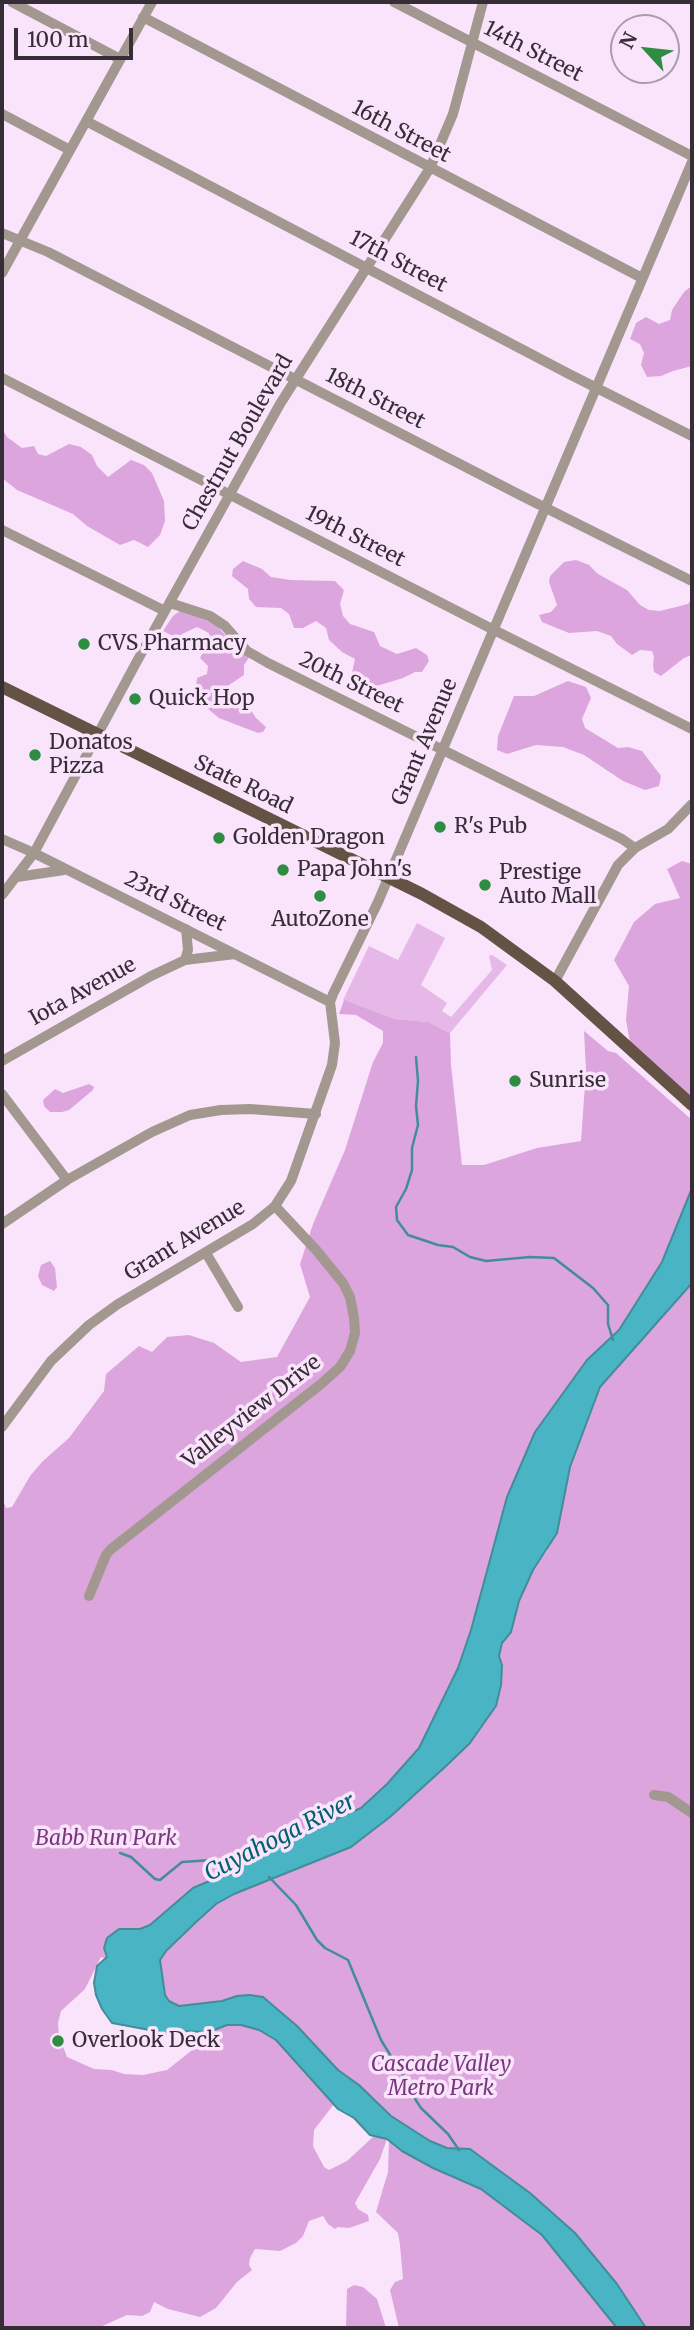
<!DOCTYPE html>
<html>
<head>
<meta charset="utf-8">
<style>
	body { margin:0 }
	#map { position:relative; width:694px; height:2330px; overflow:hidden; background:#fae4fb; font-family:Merriweather,serif }
	canvas { display:block }
	.frame { position:absolute; inset:0; border:4px solid #362d36; pointer-events:none }
	.north { position:absolute; left:610px; top:14px; width:70px; height:70px; box-sizing:border-box; background:#fae4fb; border:2px solid #ac9bac; border-radius:50%; rotate:297deg; font-size:19px; font-weight:700; line-height:28px; text-align:center; color:#362d36 }
	.north::after { content:''; display:block; margin:auto; width:24px; height:32px; background:#2e8d40; clip-path:polygon(50% 0,100% 100%,50% 72%,0 100%) }
	.scale { position:absolute; left:14px; top:28px; width:119px; height:32px; box-sizing:border-box; border:4px solid #362d36; border-top:0; padding-left:9px; font-size:21px; line-height:24px; white-space:nowrap; color:#362d36; -webkit-text-stroke:5px #fae4fb; paint-order:stroke }
</style>
</head>
<body>
<div id="map">
<canvas width="694" height="2330"></canvas>
<div class="frame"></div>
<div class="north">N</div>
<div class="scale">100 m</div>
</div>
<script>
const context = document.querySelector('canvas').getContext('2d');
context.lineJoin = 'round';
function fill(path, color) {
  context.fillStyle = color;
  context.fill(path, 'evenodd');
}
function poly(rows) {
  const path = new Path2D();
  for (const r of rows) {
    path.moveTo(r[0], r[1]);
    for (let i = 2; i < r.length; i += 2) path.lineTo(r[i], r[i + 1]);
  }
  return path;
}
function stroke(path, color, width, dash) {
  context.strokeStyle = color;
  context.lineWidth = width;
  context.lineCap = dash ? 'butt' : 'round';
  context.setLineDash(dash || []);
  context.stroke(path);
}
function drawText(font, color, halo, rows, align = 'center') {
  context.font = font + ' Merriweather,serif';
  context.lineWidth = 7;
  context.setLineDash([]);
  context.textBaseline = 'middle';
  context.strokeStyle = halo;
  context.fillStyle = color;
  for (const [text, x, y, turn = 0] of rows) {
    context.save();
    context.translate(x, y);
    context.rotate((+turn || 0) * Math.PI / 180);
    context.textAlign = isNaN(turn) ? turn : align;
    if (halo) context.strokeText(text, 0, 0);
    context.fillText(text, 0, 0);
    context.restore();
  }
}
fill(poly([
	[417,923,445,938,421,985,447,1003,442,1011,451,1017,492,970,489,956,492,955,507,965,450,1033,428,1022,395,1019,343,1000,369,946,398,960]
]), '#e5b8e7');
fill(poly([
	[689,288,692,288,692,366,673,371,661,376,647,377,641,365,644,353,640,344,630,339,636,323,646,317,659,324,670,320,672,310,684,292],
	[2,429,7,437,22,448,34,446,38,454,46,456,69,444,81,447,92,455,97,466,108,477,131,460,144,465,152,473,164,501,165,521,160,535,148,547,134,540,120,545,87,526,73,514,17,490,2,478],
	[576,560,589,565,598,574,627,590,640,605,649,610,660,611,688,604,692,598,692,655,684,658,661,676,654,672,653,665,654,657,652,651,640,650,632,655,617,644,611,636,597,631,569,633,542,622,539,615,551,612,557,605,549,582,550,576,564,562],
	[243,561,262,569,271,577,290,580,335,581,344,590,340,604,343,616,350,624,374,632,380,646,397,654,416,648,427,655,429,661,422,672,415,672,403,678,367,689,354,689,350,682,355,659,342,652,329,640,326,628,316,621,303,628,294,628,289,614,281,608,256,607,249,599,248,589,232,576,233,569],
	[180,611,195,612,213,622,234,644,250,656,244,665,244,675,229,685,222,693,221,699,225,704,234,705,243,703,250,709,256,718,266,727,263,732,258,733,219,718,201,703,196,687,197,678,207,674,208,666,200,658,209,640,209,633,197,627,182,634,179,639,163,631,173,616],
	[568,681,586,687,591,698,582,719,585,728,618,748,628,747,642,751,661,776,659,786,645,790,623,781,584,755,563,747,536,745,507,754,497,750,498,736,514,696,534,696],
	[682,861,692,864,692,1105,631,1048,626,1020,629,986,614,960,634,922,655,904,680,898,667,869],
	[344,1000,395,1019,428,1022,450,1033,451,1065,462,1165,484,1165,537,1148,581,1141,586,1070,584,1031,608,1051,616,1053,692,1120,691,1194,662,1262,619,1330,587,1360,535,1432,507,1497,471,1630,458,1668,419,1748,387,1784,361,1808,309,1831,264,1847,228,1873,193,1888,150,1925,140,1930,127,1928,104,1948,107,1957,106,1959,101,1957,85,1989,61,2011,58,2023,59,2036,67,2057,94,2069,112,2070,124,2074,143,2075,167,2070,191,2051,209,2032,227,2025,241,2025,259,2030,276,2040,334,2104,314,2130,313,2146,324,2167,329,2170,347,2161,374,2136,387,2139,380,2159,355,2203,358,2209,368,2215,369,2221,349,2228,338,2227,335,2229,328,2224,323,2216,309,2221,303,2236,296,2243,280,2251,255,2249,250,2258,249,2265,252,2270,237,2282,216,2308,200,2317,168,2309,154,2302,150,2312,142,2316,127,2315,98,2328,2,2328,2,1498,6,1508,12,1507,30,1476,43,1461,69,1438,104,1391,106,1374,139,1346,152,1352,167,1337,189,1335,214,1343,241,1362,277,1357,310,1297,300,1264,313,1224,345,1150,373,1062,383,1043,383,1031,356,1015,339,1014],
	[89,1084,94,1087,93,1090,69,1110,62,1112,50,1112,44,1106,43,1100,55,1089,63,1093],
	[50,1261,55,1268,57,1287,54,1291,42,1285,38,1276,41,1265],
	[692,1283,692,2328,646,2328,617,2284,575,2233,530,2193,505,2176,481,2156,461,2148,447,2148,430,2141,391,2116,359,2085,338,2070,297,2026,263,1997,237,1996,222,2001,179,2006,169,2001,165,1995,160,1960,166,1951,195,1923,216,1904,234,1894,351,1847,390,1817,496,1706,501,1685,502,1666,499,1657,503,1643,511,1632,519,1601,533,1570,547,1551,570,1467,600,1386],
	[389,2141,402,2151,433,2168,481,2189,542,2235,617,2328,399,2328,390,2290,395,2282,403,2279,400,2245,398,2233,376,2212,388,2172],
	[354,2285,363,2287,377,2299,386,2328,346,2328,347,2289]
]), '#dca5de');
const water = poly([
	[692,1188,692,1283,600,1387,570,1467,557,1533,533,1570,519,1601,511,1632,502,1643,499,1656,502,1665,501,1685,496,1706,486,1720,470,1743,445,1767,390,1817,351,1847,234,1894,216,1904,195,1923,166,1951,160,1960,165,1995,169,2001,179,2006,222,2001,237,1996,250,1995,263,1997,297,2026,338,2070,359,2085,391,2116,430,2141,447,2148,470,2149,530,2193,575,2233,617,2284,646,2328,617,2328,542,2235,481,2189,433,2168,402,2151,387,2139,370,2135,354,2118,338,2109,276,2040,259,2030,241,2025,227,2025,209,2032,175,2031,171,2034,112,2023,102,2009,96,1995,94,1983,97,1966,107,1957,104,1948,107,1938,119,1929,140,1929,150,1925,193,1888,228,1873,267,1845,309,1831,361,1808,387,1784,419,1748,458,1668,471,1630,507,1497,535,1432,587,1360,619,1330,662,1262,692,1188]
]);
fill(water, '#48b4c4');
stroke(water, '#438c99', 2);
stroke(poly([
	[416,1057,418,1081,416,1106,418,1125,412,1148,412,1170,406,1189,396,1207,397,1220,408,1235,438,1245,453,1247,470,1257,486,1261,530,1257,554,1258,593,1288,608,1305,608,1324,613,1340],
	[120,1853,131,1857,155,1879,160,1880,182,1862,228,1859,238,1866],
	[269,1877,296,1905,317,1940,325,1948,348,1960,381,2040,402,2074,406,2085,421,2108,448,2134,459,2150]
]), '#438c99', 2.5);
stroke(poly([
	[12,2,120,59],
	[394,2,692,156],
	[143,17,642,278],
	[2,114,70,150],
	[86,121,569,374,692,436],
	[2,233,48,252,520,495,692,581],
	[2,273,152,2],
	[2,378,494,630,692,729],
	[2,530,165,611],
	[170,603,210,616,225,626,247,651,268,663,622,839,635,848],
	[2,839,34,853,330,1002],
	[17,877,64,870],
	[2,895,34,853,136,663,280,404,430,168,453,114,483,2],
	[185,960,188,950,186,929],
	[555,981,618,865,635,848,668,829,692,804],
	[2,1061,151,976,185,960,235,954],
	[2,1094,67,1180],
	[2,1224,67,1180,152,1132,190,1115,221,1110,250,1109,316,1114],
	[206,1253,238,1307],
	[2,1427,51,1361,89,1325,118,1304,253,1224,275,1206,291,1181,332,1065,335,1043,330,1002,333,994,378,902,692,162],
	[89,1596,106,1555,110,1550,321,1384,340,1367,350,1351,355,1333,354,1318,350,1297,343,1283,317,1251,275,1206],
	[654,1795,668,1797,692,1813]
]), '#a2988f', 10);
stroke(poly([
	[2,687,422,894,481,927,555,981,692,1105]
]), '#645345', 12);
for (const [x, y, r, color] of [
	[84,644,7,"#2e8d40"],
	[135,699,7,"#2e8d40"],
	[35,755,7,"#2e8d40"],
	[440,827,7,"#2e8d40"],
	[219,838,7,"#2e8d40"],
	[283,870,7,"#2e8d40"],
	[485,885,7,"#2e8d40"],
	[320,896,7,"#2e8d40"],
	[515,1081,7,"#2e8d40"],
	[58,2041,7,"#2e8d40"]
]) {
  const dot = new Path2D();
  dot.arc(x, y, r, 0, 2 * Math.PI);
  context.fillStyle = color;
  context.fill(dot);
  stroke(dot, '#fae4fb', 2.5);
}
drawText('21px', '#362d36', '#fae4fb', [
	["14th Street",533,52,27],
	["16th Street",401,132,28],
	["17th Street",398,262,28],
	["18th Street",375,399,27],
	["Chestnut Boulevard",238,443,-60],
	["19th Street",355,537,27],
	["20th Street",351,683,26],
	["Grant Avenue",425,742,-67],
	["State Road",243,785,26],
	["23rd Street",175,902,26],
	["Iota Avenue",83,992,-29],
	["Grant Avenue",185,1241,-31],
	["Valleyview Drive",252,1412,-38]
]);
drawText('21px', '#362d36', '#fae4fb', [
	["CVS Pharmacy",98,644],
	["Quick Hop",149,699],
	["Donatos",49,743],
	["Pizza",49,767],
	["R's Pub",454,827],
	["Golden Dragon",233,838],
	["Papa John's",297,870],
	["Prestige",499,873],
	["Auto Mall",499,897],
	["AutoZone",320,920,"center"],
	["Sunrise",529,1081],
	["Overlook Deck",72,2041]
], 'left');
drawText('italic 21px', '#78377d', '#fae4fb', [
	["Babb Run Park",106,1839],
	["Cascade Valley",441,2065],
	["Metro Park",441,2089]
]);
drawText('italic 23px', '#00626d', '#fae4fb', [
	["Cuyahoga River",280,1838,-27]
]);
</script>
</body>
</html>
